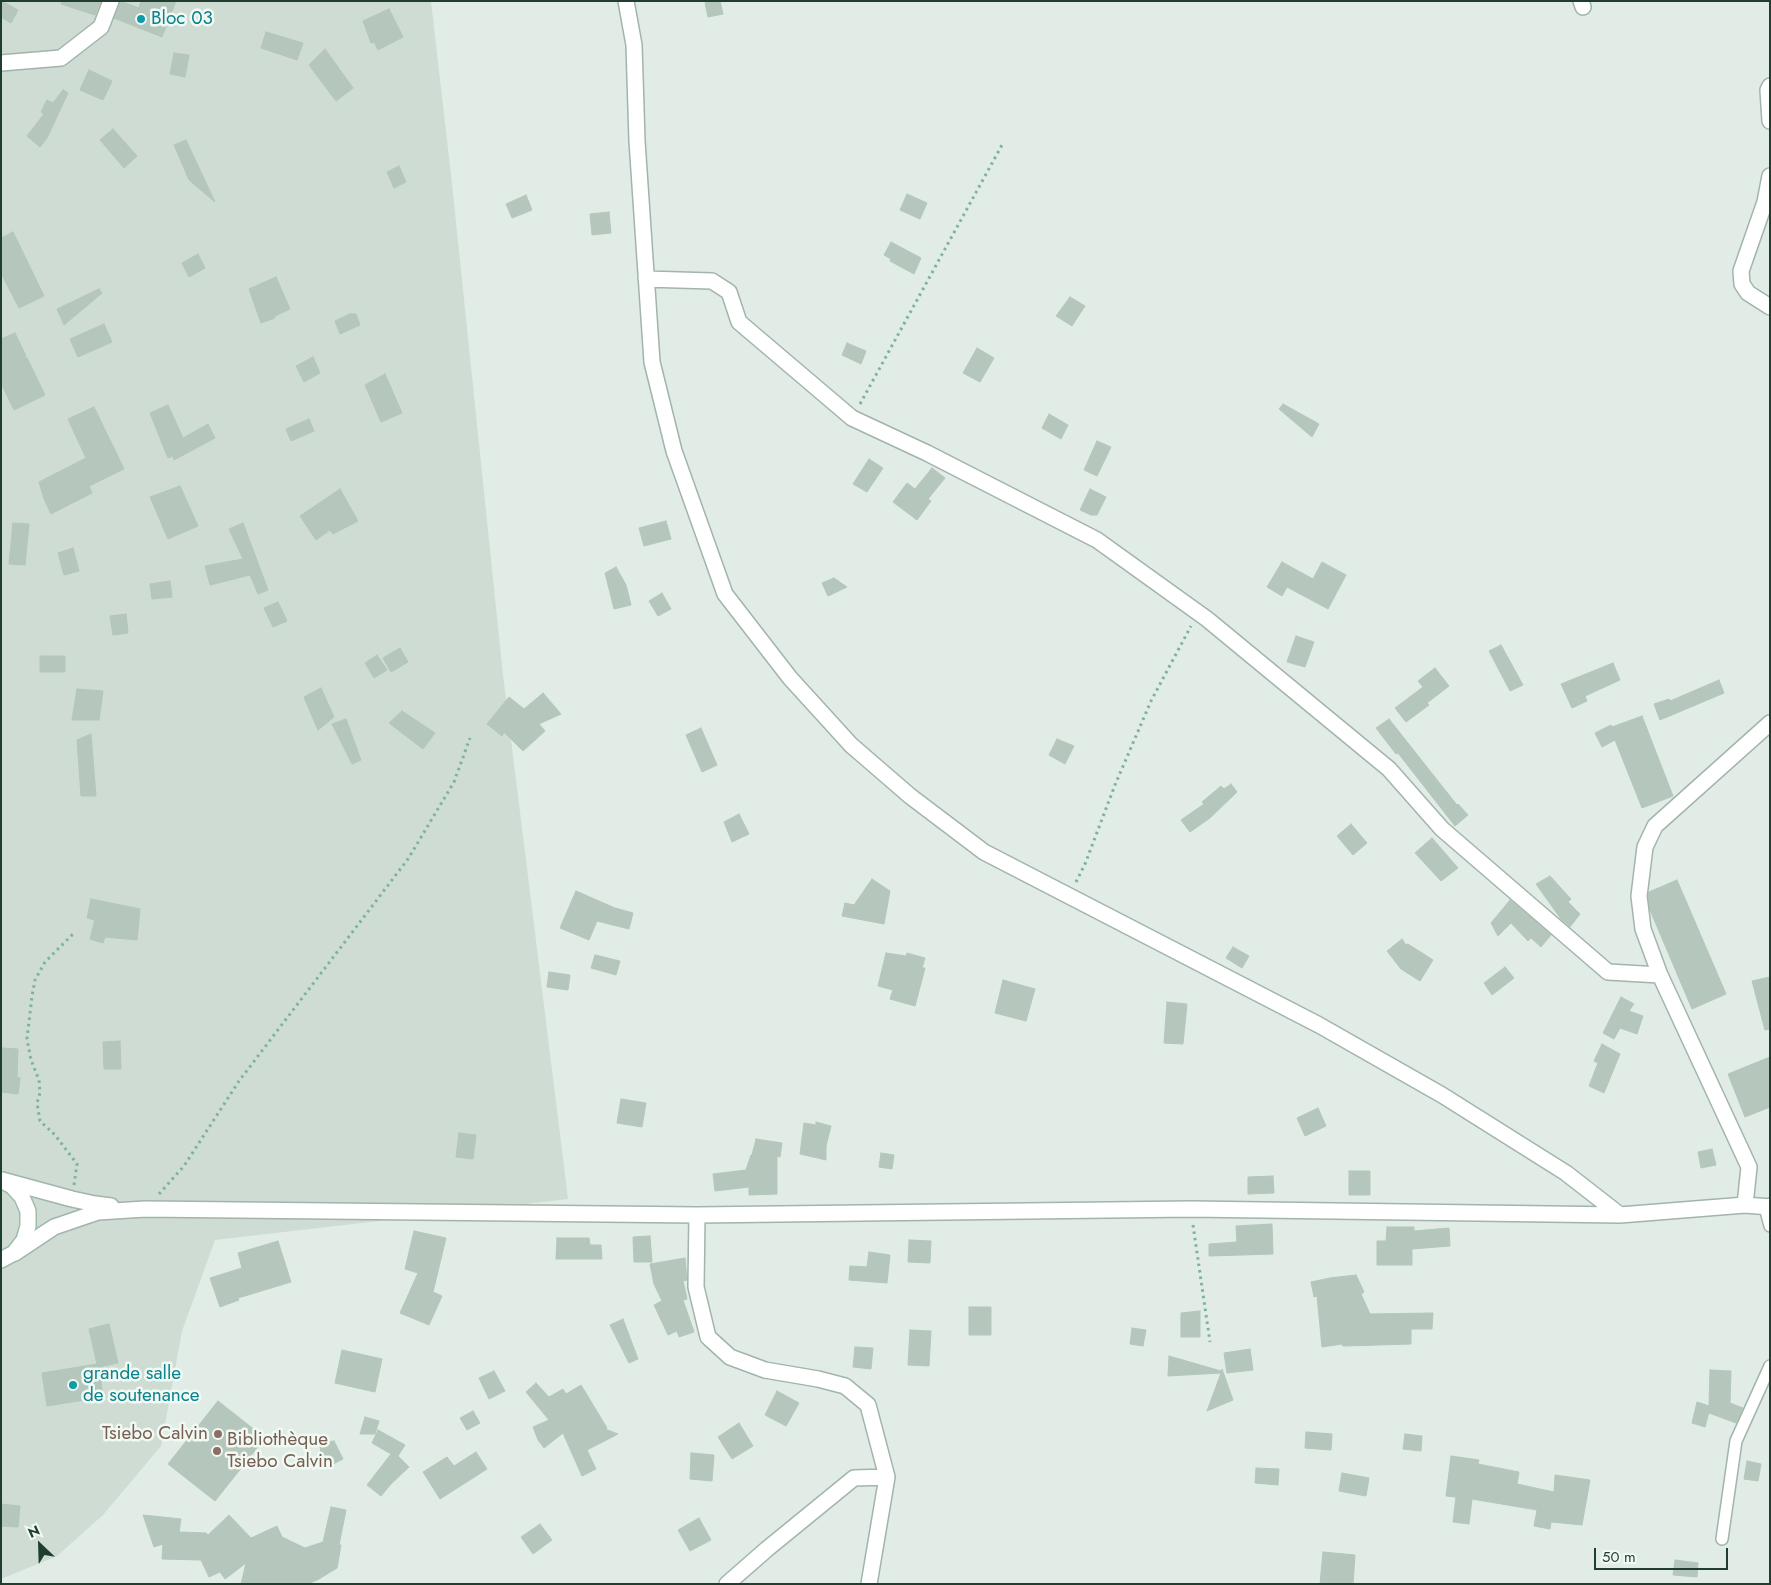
<!DOCTYPE html>
<html>
<head>
<meta charset="utf-8">
<style>
	body { margin:0 }
	#map { position:relative; width:1771px; height:1585px; overflow:hidden; background:#e0ece5; font-family:Jost,sans-serif }
	canvas { display:block }
	.frame { position:absolute; inset:0; border:2px solid #1f3e30; pointer-events:none }
	.north { position:absolute; left:15px; top:1520px; width:50px; height:50px; -webkit-text-stroke:4px #f1f9f3; paint-order:stroke; rotate:336deg; font-size:14px; font-weight:700; line-height:20px; text-align:center; color:#1f3e30 }
	.north::after { content:''; display:block; margin:auto; width:18px; height:22px; background:#1f3e30; clip-path:polygon(50% 0,100% 100%,50% 72%,0 100%) }
	.scale { position:absolute; left:1594px; top:1548px; width:134px; height:22px; box-sizing:border-box; border:2px solid #1f3e30; border-top:0; padding-left:6px; font-size:15px; line-height:18px; white-space:nowrap; color:#1f3e30; -webkit-text-stroke:4px #f1f9f3; paint-order:stroke }
</style>
</head>
<body>
<div id="map">
<canvas width="1771" height="1585"></canvas>
<div class="frame"></div>
<div class="north">N</div>
<div class="scale">50 m</div>
</div>
<script>
const context = document.querySelector('canvas').getContext('2d');
context.lineJoin = 'round';
function fill(path, color) {
  context.fillStyle = color;
  context.fill(path, 'evenodd');
}
function poly(rows) {
  const path = new Path2D();
  for (const r of rows) {
    path.moveTo(r[0], r[1]);
    for (let i = 2; i < r.length; i += 2) path.lineTo(r[i], r[i + 1]);
  }
  return path;
}
function stroke(path, color, width, dash) {
  context.strokeStyle = color;
  context.lineWidth = width;
  context.lineCap = dash ? 'butt' : 'round';
  context.setLineDash(dash || []);
  context.stroke(path);
}
function drawText(font, color, halo, rows, align = 'center') {
  context.font = font + ' Jost,sans-serif';
  context.lineWidth = 5;
  context.setLineDash([]);
  context.textBaseline = 'middle';
  context.strokeStyle = halo;
  context.fillStyle = color;
  for (const [text, x, y, turn = 0] of rows) {
    context.save();
    context.translate(x, y);
    context.rotate((+turn || 0) * Math.PI / 180);
    context.textAlign = isNaN(turn) ? turn : align;
    if (halo) context.strokeText(text, 0, 0);
    context.fillText(text, 0, 0);
    context.restore();
  }
}
fill(poly([
	[1,1,431,1,452,184,503,675,568,1199,215,1240,182,1331,161,1446,103,1515,57,1556,1,1579]
]), '#cedcd3');
const building = poly([
	[2,1,18,10,11,23,1,17,2,1],
	[62,1,101,1,95,15,61,4,62,1],
	[120,1,139,8,141,1,176,1,162,37,114,18,120,1],
	[713,1,720,1,723,14,708,17,705,3,713,1],
	[389,9,403,37,378,50,374,42,371,43,363,21,389,9],
	[266,32,303,43,297,60,261,48,266,32],
	[325,49,353,88,336,101,309,65,325,49],
	[174,53,189,55,185,77,170,74,174,53],
	[89,70,112,81,103,100,80,90,89,70],
	[63,90,68,93,47,138,40,147,27,136,44,114,41,112,47,100,53,103,63,90],
	[113,129,137,156,124,168,100,140,113,129],
	[186,140,215,202,189,180,174,145,186,140],
	[399,166,406,182,394,188,387,172,399,166],
	[907,194,927,203,920,219,900,210,907,194],
	[526,195,532,210,512,218,506,204,526,195],
	[609,212,611,233,592,235,590,214,609,212],
	[13,232,44,296,19,308,1,273,1,238,13,232],
	[891,242,921,258,914,274,890,261,891,259,884,255,891,242],
	[198,254,205,268,189,277,182,263,198,254],
	[276,277,290,309,275,316,275,318,261,323,249,289,276,277],
	[99,289,102,293,64,325,57,309,99,289],
	[1070,297,1085,306,1072,326,1056,316,1070,297],
	[350,314,356,314,360,325,340,334,335,321,350,314],
	[104,324,112,342,78,357,70,339,104,324],
	[15,333,26,356,24,359,27,358,45,395,14,410,1,383,1,339,15,333],
	[847,343,866,351,861,364,842,355,847,343],
	[977,348,994,358,980,382,963,373,977,348],
	[313,357,320,373,304,382,296,366,313,357],
	[385,374,402,413,381,422,365,385,385,374],
	[1283,404,1319,424,1312,437,1279,409,1283,404],
	[168,405,183,438,208,424,215,438,174,460,173,456,168,458,150,413,168,405],
	[94,407,124,469,89,486,92,493,51,514,44,499,39,482,86,458,68,419,94,407],
	[1049,414,1068,425,1061,439,1042,428,1049,414],
	[309,419,314,431,291,441,286,429,309,419],
	[1097,441,1111,447,1097,476,1084,470,1097,441],
	[869,459,883,468,867,492,853,484,869,459],
	[932,468,945,478,928,499,931,501,917,520,893,502,907,483,915,489,932,468],
	[180,486,198,526,168,539,150,497,180,486],
	[340,489,358,521,333,534,330,530,316,540,300,516,340,489],
	[1090,489,1106,497,1097,515,1091,515,1080,510,1090,489],
	[666,521,671,539,644,546,639,528,666,521],
	[13,523,29,524,25,565,9,564,13,523],
	[243,523,268,590,258,594,250,575,210,585,205,566,243,559,229,529,243,523],
	[73,548,79,571,64,575,58,553,73,548],
	[1282,562,1313,579,1322,562,1346,575,1328,609,1287,587,1282,596,1267,587,1282,562],
	[616,567,626,585,631,605,614,609,605,573,616,567],
	[834,578,847,587,828,596,822,583,834,578],
	[170,581,172,597,152,599,150,584,170,581],
	[662,593,671,609,658,616,649,601,662,593],
	[278,602,287,621,273,627,264,608,278,602],
	[126,614,128,633,113,635,110,616,126,614],
	[1296,636,1314,642,1305,667,1287,662,1296,636],
	[1501,645,1523,685,1510,691,1489,651,1501,645],
	[400,648,408,662,391,672,383,658,400,648],
	[377,655,387,670,374,678,365,663,377,655],
	[40,656,65,656,65,672,40,672,40,656],
	[1613,663,1620,680,1585,696,1587,701,1572,708,1561,684,1613,663],
	[1435,668,1449,686,1427,703,1429,705,1406,722,1395,708,1423,687,1418,681,1435,668],
	[1719,680,1724,693,1660,720,1654,704,1669,699,1670,701,1719,680],
	[321,688,334,717,318,730,304,697,321,688],
	[77,689,103,691,99,720,72,720,77,689],
	[543,693,561,714,539,724,545,731,523,751,504,732,502,736,487,724,509,697,524,709,543,693],
	[402,711,435,733,423,749,389,723,402,711],
	[1642,716,1673,796,1642,808,1615,740,1602,747,1595,733,1611,725,1612,727,1642,716],
	[346,719,361,760,352,764,332,724,346,719],
	[1389,719,1457,805,1458,804,1468,815,1455,826,1398,753,1396,754,1376,728,1389,719],
	[701,728,717,765,702,772,686,735,701,728],
	[91,734,96,796,81,796,77,740,91,734],
	[1057,739,1074,746,1065,764,1049,755,1057,739],
	[1231,784,1237,792,1210,818,1190,832,1181,820,1204,804,1202,802,1221,786,1224,789,1231,784],
	[739,814,749,834,732,842,724,822,739,814],
	[1351,824,1367,843,1353,855,1337,836,1351,824],
	[1432,838,1458,868,1441,881,1415,853,1432,838],
	[1550,876,1571,899,1568,902,1580,914,1570,927,1561,919,1536,884,1550,876],
	[872,879,890,891,884,924,842,916,845,903,854,905,872,879],
	[1677,880,1726,994,1692,1009,1650,910,1648,896,1649,892,1677,880],
	[576,891,615,908,633,913,629,929,597,921,589,940,560,928,576,891],
	[91,899,140,909,137,940,105,937,103,943,90,939,95,920,87,918,91,899],
	[1510,900,1551,935,1541,947,1531,938,1528,941,1511,923,1498,936,1491,923,1510,900],
	[1402,939,1406,945,1408,944,1433,960,1420,981,1401,969,1387,951,1402,939],
	[1233,947,1249,956,1242,968,1226,958,1233,947],
	[886,953,906,956,907,953,925,958,922,968,925,968,915,1006,890,999,893,990,878,986,886,953],
	[595,955,620,961,616,975,591,968,595,955],
	[1505,967,1514,978,1492,995,1484,983,1505,967],
	[549,972,570,975,568,990,547,987,549,972],
	[1770,977,1770,1029,1765,1030,1752,981,1770,977],
	[1003,980,1035,989,1026,1021,995,1013,1003,980],
	[1621,997,1634,1004,1629,1011,1643,1016,1637,1034,1620,1028,1614,1039,1603,1033,1621,997],
	[1167,1002,1187,1004,1183,1044,1164,1043,1167,1002],
	[120,1041,121,1069,104,1069,103,1042,120,1041],
	[1602,1044,1620,1054,1604,1093,1589,1086,1598,1063,1594,1061,1602,1044],
	[2,1048,18,1049,17,1077,20,1078,18,1094,1,1092,2,1048],
	[1770,1057,1770,1107,1745,1117,1728,1074,1770,1057],
	[621,1099,646,1103,642,1127,617,1123,621,1099],
	[1318,1108,1326,1126,1305,1136,1297,1118,1318,1108],
	[816,1122,831,1126,826,1146,826,1160,800,1154,804,1123,816,1125,816,1122],
	[459,1133,476,1135,473,1159,456,1157,459,1133],
	[756,1139,782,1143,780,1157,777,1156,777,1194,749,1195,749,1187,715,1191,713,1174,746,1170,751,1155,752,1155,756,1139],
	[1712,1149,1716,1165,1701,1168,1698,1152,1712,1149],
	[881,1153,894,1155,892,1169,879,1167,881,1153],
	[1349,1171,1370,1171,1370,1195,1349,1195,1349,1171],
	[1273,1176,1274,1193,1248,1194,1248,1177,1273,1176],
	[1272,1224,1273,1254,1209,1256,1209,1244,1237,1242,1236,1226,1272,1224],
	[1387,1227,1414,1227,1414,1231,1449,1228,1450,1246,1412,1249,1412,1265,1377,1265,1377,1241,1386,1241,1387,1227],
	[414,1231,446,1238,433,1292,442,1296,429,1325,400,1313,418,1273,405,1269,414,1231],
	[650,1236,652,1262,634,1262,633,1237,650,1236],
	[557,1238,589,1238,590,1245,601,1245,602,1259,556,1259,557,1238],
	[909,1240,931,1241,930,1263,908,1262,909,1240],
	[278,1241,291,1282,238,1298,239,1300,220,1307,210,1278,242,1268,238,1253,278,1241],
	[869,1252,890,1255,887,1283,849,1280,850,1266,867,1267,869,1252],
	[685,1258,687,1280,683,1281,687,1299,683,1300,694,1332,679,1337,677,1331,668,1335,654,1305,662,1301,654,1284,650,1264,685,1258],
	[1356,1275,1364,1292,1361,1294,1370,1314,1433,1313,1432,1329,1411,1329,1411,1344,1343,1346,1342,1344,1322,1347,1317,1296,1314,1297,1311,1282,1330,1278,1356,1275],
	[969,1307,991,1307,991,1335,969,1335,969,1307],
	[1200,1311,1200,1337,1181,1337,1181,1313,1200,1311],
	[623,1319,638,1359,629,1363,610,1325,623,1319],
	[109,1324,118,1363,99,1367,103,1397,47,1406,42,1373,97,1364,89,1329,109,1324],
	[1132,1328,1146,1330,1143,1346,1130,1344,1132,1328],
	[910,1330,931,1331,929,1366,908,1365,910,1330],
	[855,1347,873,1348,871,1369,853,1367,855,1347],
	[1250,1349,1253,1370,1227,1373,1224,1353,1250,1349],
	[342,1350,382,1359,375,1392,335,1383,342,1350],
	[1169,1356,1221,1371,1222,1369,1233,1400,1207,1411,1221,1373,1168,1376,1169,1356],
	[1710,1370,1731,1371,1730,1403,1743,1408,1736,1423,1709,1413,1709,1412,1705,1427,1692,1423,1697,1402,1709,1406,1710,1370],
	[494,1371,505,1391,489,1399,479,1378,494,1371],
	[536,1383,549,1397,563,1389,566,1394,581,1385,607,1428,605,1429,618,1434,587,1450,596,1469,582,1476,563,1433,544,1448,538,1440,533,1427,549,1420,526,1392,536,1383],
	[777,1391,799,1403,786,1426,765,1415,777,1391],
	[218,1401,265,1438,215,1501,168,1464,218,1401],
	[473,1411,480,1423,467,1430,460,1418,473,1411],
	[365,1417,379,1421,375,1434,360,1434,365,1417],
	[739,1423,753,1446,732,1459,718,1437,739,1423],
	[378,1430,405,1445,398,1456,409,1467,391,1484,381,1496,367,1485,391,1454,372,1443,378,1430],
	[1306,1432,1332,1434,1331,1450,1305,1448,1306,1432],
	[1405,1434,1422,1436,1421,1451,1403,1449,1405,1434],
	[334,1441,343,1459,327,1467,321,1456,320,1443,334,1441],
	[476,1452,487,1469,440,1499,423,1472,447,1457,454,1466,476,1452],
	[691,1453,714,1455,712,1481,690,1479,691,1453],
	[1451,1456,1479,1460,1478,1464,1519,1472,1517,1484,1554,1492,1555,1475,1590,1480,1582,1525,1551,1522,1550,1529,1534,1526,1537,1510,1472,1499,1469,1524,1453,1522,1456,1497,1446,1496,1451,1456],
	[1747,1461,1761,1464,1758,1481,1744,1479,1747,1461],
	[1256,1468,1279,1469,1278,1485,1255,1483,1256,1468],
	[1342,1473,1369,1478,1366,1496,1339,1491,1342,1473],
	[1,1504,20,1506,18,1527,1,1526,1,1504],
	[331,1507,346,1510,339,1545,341,1545,337,1568,319,1579,308,1584,241,1584,246,1563,225,1579,220,1572,209,1577,201,1560,162,1559,163,1544,154,1547,143,1515,181,1519,179,1532,206,1533,208,1535,229,1515,251,1538,277,1526,282,1537,305,1548,323,1542,331,1507],
	[699,1518,711,1540,690,1551,678,1530,699,1518],
	[540,1524,552,1540,533,1554,521,1537,540,1524],
	[1323,1552,1355,1555,1353,1584,1320,1584,1323,1552],
	[1675,1560,1698,1563,1697,1577,1673,1575,1675,1560]
]);
fill(building, '#b5c7bd');
stroke(building, '#b2c7ba', 1);
const service = poly([
	[1770,1204,1765,1207,1770,1226],
	[1722,1539,1736,1441,1770,1366]
]);
const minor = poly([
	[626,1,634,45,637,141,652,362,674,451,725,594,790,678,851,745,910,796,984,852,1319,1025,1442,1095,1566,1173,1620,1215],
	[1581,1,1583,7],
	[1,63,61,58,101,27,111,1],
	[1770,86,1768,90,1770,121],
	[1770,176,1765,202,1741,271,1742,284,1748,293,1770,307],
	[646,279,712,281,729,292,739,322,852,418,927,453,1097,540,1207,619,1389,769,1442,829,1608,972,1660,975,1749,1167,1745,1205],
	[1660,975,1643,929,1639,896,1645,847,1655,826,1770,723],
	[2,1180,72,1199,95,1204,111,1206],
	[697,1215,696,1287,708,1337,730,1357,765,1370,818,1379,845,1386,868,1405,887,1477,869,1584],
	[15,1253,54,1227,98,1212,145,1209,697,1215,1191,1209,1620,1215,1745,1205,1770,1207],
	[727,1584,767,1549,854,1478,887,1477]
]);
const secondary = poly([
	[1,1180,12,1186,22,1197,28,1211,28,1226,24,1240,14,1253,1,1260]
]);
stroke(service, '#a2b4ab', 14);
stroke(minor, '#a2b4ab', 18);
stroke(secondary, '#a0bcad', 18);
stroke(poly([
	[860,404,1002,145],
	[1076,882,1085,864,1115,785,1151,701,1191,626],
	[74,1185,77,1164,55,1135,40,1121,37,1103,40,1093,39,1080,31,1060,27,1039,32,996,35,980,45,962,75,932],
	[159,1194,184,1166,239,1081,408,859,454,782,470,738],
	[1193,1225,1210,1342]
]), '#7db399', 3, [2.5, 4]);
stroke(service, '#fff', 11);
stroke(minor, '#fff', 15);
stroke(secondary, '#fff', 15);
for (const [x, y, r, color] of [
	[141,19,5,"#0f9aa8"],
	[73,1385,5,"#0f9aa8"],
	[218,1434,5,"#8d6e63"],
	[217,1451,5,"#8d6e63"]
]) {
  const dot = new Path2D();
  dot.arc(x, y, r, 0, 2 * Math.PI);
  context.fillStyle = color;
  context.fill(dot);
  stroke(dot, '#f1f9f3', 2);
}
drawText('19px', '#0d838f', '#f1f9f3', [
	["Bloc 03",151,19],
	["grande salle",83,1374],
	["de soutenance",83,1396]
], 'left');
drawText('19px', '#785e54', '#f1f9f3', [
	["Tsiebo Calvin",208,1434],
	["Bibliothèque",227,1440,"left"],
	["Tsiebo Calvin",227,1462,"left"]
], 'right');
</script>
</body>
</html>
